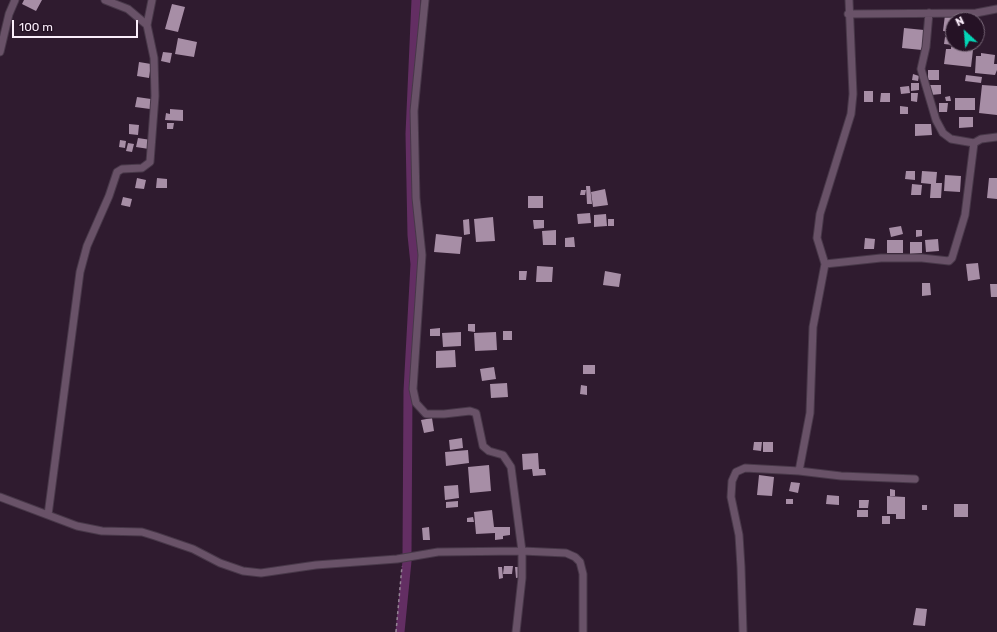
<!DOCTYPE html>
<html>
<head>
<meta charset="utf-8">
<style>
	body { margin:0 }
	#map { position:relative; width:997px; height:632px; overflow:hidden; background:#2f1b2f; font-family:Rubik,sans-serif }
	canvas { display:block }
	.north { position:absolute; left:945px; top:12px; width:40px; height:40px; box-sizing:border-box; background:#251225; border:1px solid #7a6a7a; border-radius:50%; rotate:334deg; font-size:11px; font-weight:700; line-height:16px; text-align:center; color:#faedfa }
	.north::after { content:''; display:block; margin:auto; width:14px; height:18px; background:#03d5b6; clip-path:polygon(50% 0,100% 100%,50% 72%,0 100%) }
	.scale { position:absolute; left:12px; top:20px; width:126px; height:18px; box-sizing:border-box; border:2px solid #faedfa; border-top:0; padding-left:5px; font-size:12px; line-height:14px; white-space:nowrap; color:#faedfa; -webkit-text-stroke:3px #251225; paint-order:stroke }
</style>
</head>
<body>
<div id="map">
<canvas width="997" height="632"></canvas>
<div class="north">N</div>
<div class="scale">100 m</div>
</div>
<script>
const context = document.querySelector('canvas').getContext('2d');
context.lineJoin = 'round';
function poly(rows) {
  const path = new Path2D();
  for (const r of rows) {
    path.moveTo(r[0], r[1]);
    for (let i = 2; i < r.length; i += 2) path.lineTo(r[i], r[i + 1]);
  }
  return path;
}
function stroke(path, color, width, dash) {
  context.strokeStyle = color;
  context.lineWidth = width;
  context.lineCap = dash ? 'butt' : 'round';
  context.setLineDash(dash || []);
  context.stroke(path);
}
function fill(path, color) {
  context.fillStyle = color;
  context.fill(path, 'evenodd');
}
stroke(poly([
	[407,553,408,391,415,264,412,235,410,134,416,0],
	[400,632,407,561]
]), '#632e63', 9);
fill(poly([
	[24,0,42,0,36,11,22,4],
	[172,4,185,7,178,32,165,29],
	[945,15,959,17,959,20,953,20,953,32,943,31],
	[904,28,924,30,922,50,902,48],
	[945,37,953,38,953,45,944,44],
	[178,38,197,42,194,57,175,54],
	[951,47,973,50,971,67,944,64,946,49,951,49],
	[163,52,172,53,170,63,161,61],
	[981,53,995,55,994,64,997,64,997,70,995,75,975,73,976,56,981,56],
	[139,62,151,64,149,78,137,76],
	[928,70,939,70,939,80,928,80],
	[913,74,919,76,918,81,912,80],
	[966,75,982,77,981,83,965,81],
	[911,83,919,83,919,90,911,91],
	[930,85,941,85,941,94,931,95],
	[982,85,997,86,997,115,979,113],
	[909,86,910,93,901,94,900,87],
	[864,91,873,91,873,102,864,102],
	[881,93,890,93,890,102,880,102],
	[911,93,918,93,917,102,911,101],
	[950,96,951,101,946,101,945,97],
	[137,97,151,99,150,109,135,107],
	[955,98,975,98,975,110,955,110],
	[939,103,948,103,947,112,939,112],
	[900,106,908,107,908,114,900,114],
	[170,109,183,110,183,121,165,120,166,113,170,114],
	[959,117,973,117,973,127,959,128],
	[167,123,174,123,173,129,167,129],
	[129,124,139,125,138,135,129,134],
	[915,124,931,124,932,135,915,136],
	[138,138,151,140,149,149,136,147],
	[120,140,126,141,125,148,119,147],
	[128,143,134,144,132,152,126,151],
	[906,171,915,171,915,180,905,179],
	[922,171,937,172,936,183,942,183,941,198,930,198,931,184,921,183],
	[945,175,961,176,960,192,944,191],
	[137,178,146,180,144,189,135,188],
	[157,178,167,179,167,188,156,188],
	[989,178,997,178,997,199,987,198],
	[912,184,922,185,921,195,911,195],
	[586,186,590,186,592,204,587,204],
	[605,189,608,205,593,207,591,192],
	[581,190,586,190,585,195,580,195],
	[528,196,543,196,543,208,528,208],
	[123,197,132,199,130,207,121,205],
	[590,213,591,223,578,224,577,214],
	[606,214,607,226,594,227,594,215],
	[493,217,495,241,476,242,474,219],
	[469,219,470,234,464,235,463,220],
	[608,219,614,219,614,226,608,226],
	[533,220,544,220,544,228,534,229],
	[901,226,903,234,891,237,889,228],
	[556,230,556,245,543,245,542,231],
	[916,230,922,230,922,236,916,237],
	[436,234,462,237,460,254,434,252],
	[574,237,575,247,565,247,565,238],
	[865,238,875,239,874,249,864,249],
	[938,239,939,251,926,252,925,240],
	[887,240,903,240,903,253,887,253],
	[910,242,922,242,922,253,910,254],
	[978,263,980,279,968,281,966,264],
	[537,266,553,267,552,282,536,282],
	[519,271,527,271,526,280,519,280],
	[605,271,621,274,619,287,603,285],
	[922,283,930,283,931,295,922,296],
	[990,284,997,284,997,297,991,297],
	[468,324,475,324,475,332,468,331],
	[440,328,440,336,430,336,430,329],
	[503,331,512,331,512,340,503,340],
	[461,332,461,346,443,347,442,333],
	[496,332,497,350,475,351,474,333],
	[455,350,456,367,436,368,436,351],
	[583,365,595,365,595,374,583,374],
	[494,367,496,379,482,381,480,369],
	[507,383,508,397,491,398,490,384],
	[581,385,587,386,587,395,580,394],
	[432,418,434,431,424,433,421,420],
	[462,438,463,448,450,450,449,440],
	[754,442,762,442,761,451,753,450],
	[763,442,773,442,773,452,763,452],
	[468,450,469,463,446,466,445,452],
	[538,453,539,469,545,469,546,475,533,476,532,469,523,470,522,454],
	[489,465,491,491,470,493,468,467],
	[759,475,774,477,772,496,757,495],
	[791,482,800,483,798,493,789,491],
	[458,485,459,498,445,500,444,486],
	[890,489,895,490,895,496,890,496],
	[827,495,839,496,839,505,826,504],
	[887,496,905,497,905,519,896,519,896,514,887,514],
	[786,499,793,499,793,504,786,504],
	[859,500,869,500,868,508,859,508],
	[458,501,458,507,446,508,446,502],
	[954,504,968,504,968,517,954,517],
	[922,505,927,505,927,510,922,510],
	[492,510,494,527,510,527,510,535,503,536,503,539,495,540,495,533,476,534,474,512],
	[857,510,868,510,868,517,857,517],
	[882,516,890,516,890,524,882,524],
	[473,517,474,522,467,522,467,518],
	[429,527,430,540,423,540,422,528],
	[504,566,513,566,512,574,503,574],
	[498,567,502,567,503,578,499,579],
	[515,567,521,567,522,577,516,578],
	[916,608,927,609,925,626,913,625]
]), '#a78ea6');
const minor = poly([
	[105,0,128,9,147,25],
	[425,0,414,111,416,198,422,255,413,389,416,403,426,414,444,414,470,411,476,413,483,446,489,451,503,455,511,467,522,551,566,553,575,557,580,562,583,574,583,632],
	[929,13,926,47,921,69,936,120,943,133,951,139,974,143],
	[848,14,976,13,997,9],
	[0,52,9,14,15,0],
	[825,264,881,258,922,258,949,261,952,258,965,215,974,143,981,139,997,137],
	[799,471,841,476,915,479],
	[0,497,77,526,102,531,142,532,155,536,193,549,220,563,243,571,261,573,316,565,397,559,438,552,522,551,522,578,516,632],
	[48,515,80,272,87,246,109,196,117,172,122,169,142,168,150,162,155,96,154,58,147,25,152,0],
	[743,632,741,567,739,535,731,497,732,481,736,472,745,468,799,471,810,413,813,327,825,264,817,238,820,214,851,114,853,94,849,0]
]);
stroke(minor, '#483849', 9);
stroke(poly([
	[396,632,402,566]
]), '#948394', 1.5, [3, 3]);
stroke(minor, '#695268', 7);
</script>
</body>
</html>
